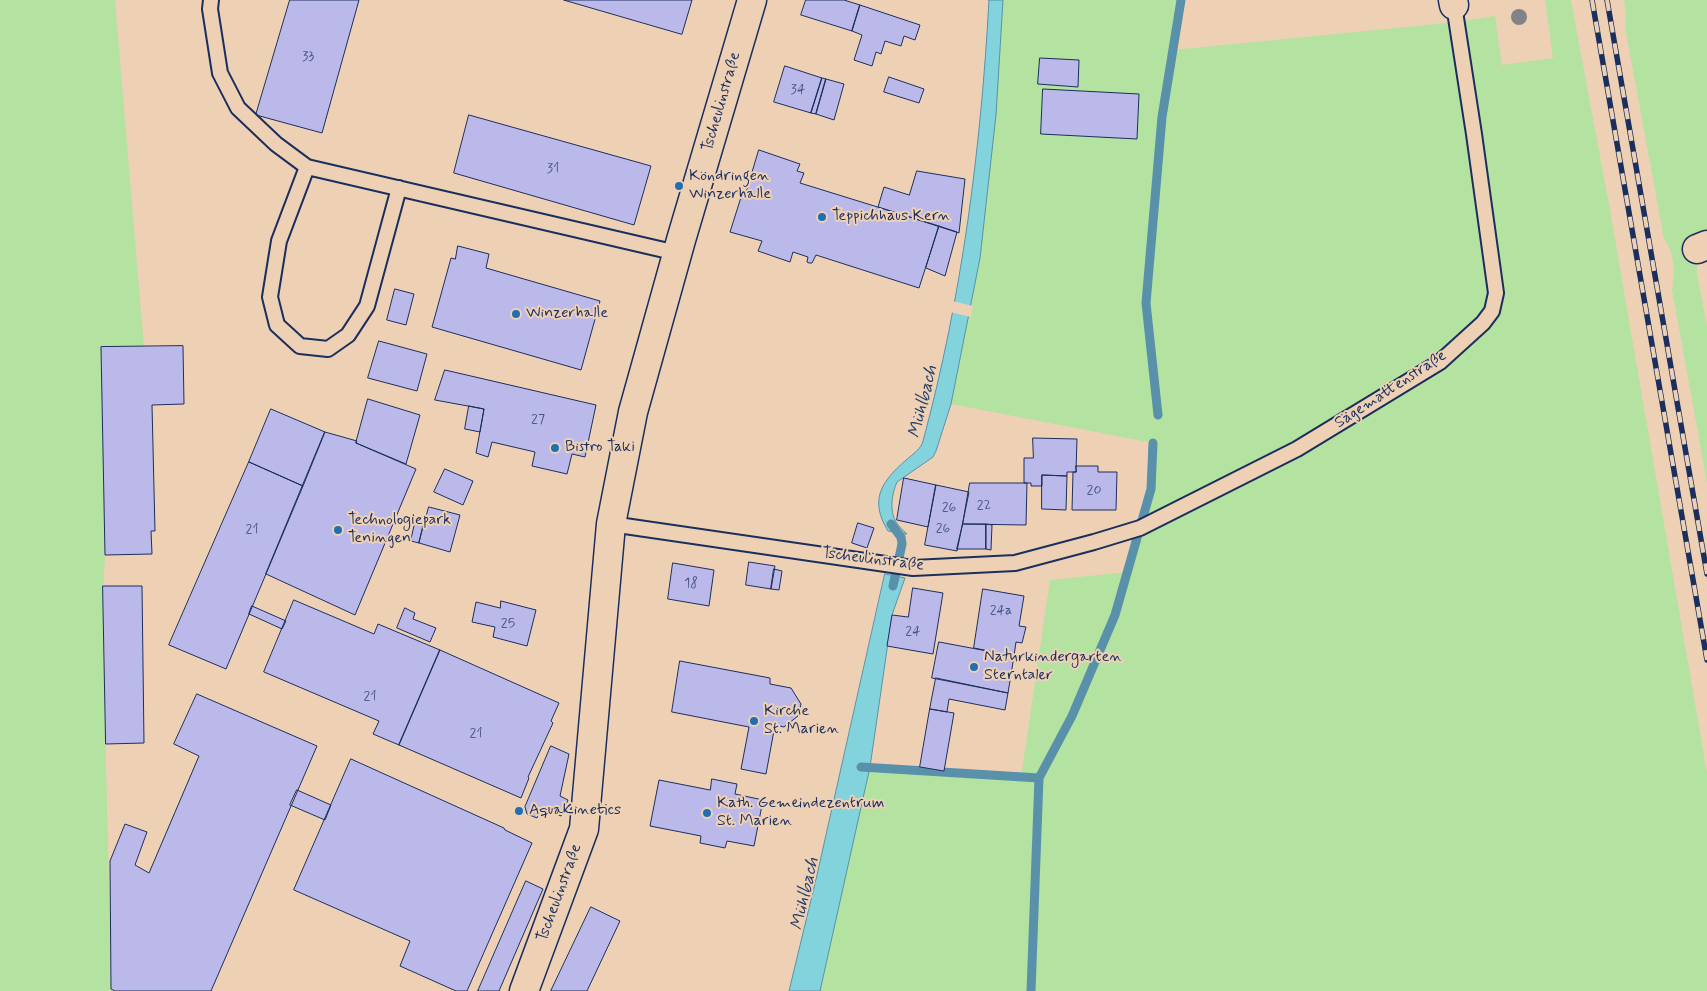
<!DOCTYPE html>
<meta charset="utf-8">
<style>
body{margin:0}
canvas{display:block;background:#eed1b5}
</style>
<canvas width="1707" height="991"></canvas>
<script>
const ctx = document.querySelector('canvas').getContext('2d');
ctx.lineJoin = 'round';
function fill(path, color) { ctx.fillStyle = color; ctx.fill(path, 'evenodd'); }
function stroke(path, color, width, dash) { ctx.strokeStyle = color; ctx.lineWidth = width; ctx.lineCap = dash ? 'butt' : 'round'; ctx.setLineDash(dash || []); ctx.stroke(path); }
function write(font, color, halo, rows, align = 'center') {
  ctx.font = font + ' Mynerve,sans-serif'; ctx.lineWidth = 4; ctx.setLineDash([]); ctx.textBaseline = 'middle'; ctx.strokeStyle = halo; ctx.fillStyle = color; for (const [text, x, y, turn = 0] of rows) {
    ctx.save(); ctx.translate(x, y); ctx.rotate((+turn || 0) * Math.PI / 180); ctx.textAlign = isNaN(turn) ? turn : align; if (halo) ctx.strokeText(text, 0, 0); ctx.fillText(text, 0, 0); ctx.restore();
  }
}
fill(new Path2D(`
 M 0,0 L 115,0 L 144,347 L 101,348 L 105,555 C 102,603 104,651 105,699 C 106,796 110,894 111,991 L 0,991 Z
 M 1003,0 L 1181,0 L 1173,50 L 1456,22 L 1495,16 L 1502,65 L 1553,58 L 1545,0 L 1571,0 L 1610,210 L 1707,773 L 1707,991 L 820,991 L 870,767 L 1021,777 L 1050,580 L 1127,572 L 1151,489 L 1153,443 L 951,404 L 955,383 L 996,115 Z
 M 1624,0 L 1707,0 L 1707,245 L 1697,249 L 1697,274 L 1707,326 L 1707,483 L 1672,290 C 1675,273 1675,253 1664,239 L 1625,27 L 1626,15 Z`), '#b4e2a0');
const water = new Path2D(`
 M 989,0 L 1003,0 L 996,115 L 980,258 L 951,404 L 936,451 L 933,457 L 897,482 C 892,493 889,511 896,522 C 899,527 903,530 907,534 L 888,531 C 869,500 881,482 906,460 C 913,454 921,449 923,441 C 962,297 981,148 989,0 Z
 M 885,574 L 905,578 L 892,615 L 870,767 L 820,991 L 789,991 L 817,875 Z`);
fill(water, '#83d3dd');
stroke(water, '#5991aa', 1);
fill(new Path2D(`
 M 952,301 L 973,306 L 971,317 L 950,312 Z`), '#eed1b5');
stroke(new Path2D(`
 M 1158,415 L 1146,303 L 1162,117 L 1181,0
 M 891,524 L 901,537 L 902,544 L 893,586
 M 861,767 L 1039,778
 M 1031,991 L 1039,778 L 1072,716 L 1115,615 L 1151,489 L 1153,443`), '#5991aa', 9);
const building = new Path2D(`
 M 290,0 L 359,0 L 322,133 L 256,115 Z
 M 564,0 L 692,0 L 682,34 Z
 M 806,0 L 844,0 L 860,5 L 852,31 L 801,15 Z
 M 860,5 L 920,25 L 915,40 L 904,36 L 901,46 L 885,41 L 881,54 L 876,52 L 872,66 L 854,60 L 862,35 L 852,31 Z
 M 1040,58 L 1079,60 L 1078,87 L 1038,84 Z
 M 785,66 L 822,78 L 811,113 L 774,102 Z
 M 889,77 L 924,89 L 919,103 L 884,92 Z
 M 822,78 L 826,79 L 816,114 L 811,113 Z
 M 826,79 L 844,84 L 834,120 L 816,114 Z
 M 1043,89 L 1139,94 L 1137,139 L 1041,134 Z
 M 469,115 L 651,166 L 634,225 L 454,173 Z
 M 759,150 L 800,164 L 797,171 L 804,173 L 800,183 L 939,226 L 919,288 L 816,255 L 812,263 L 809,263 L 807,262 L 808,257 L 793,252 L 790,262 L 758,251 L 762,241 L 730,232 L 743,191 L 746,191 Z
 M 917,171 L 965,179 L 959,233 L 878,207 L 884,187 L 909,195 Z
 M 939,226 L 957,232 L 945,276 L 926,268 Z
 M 458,246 L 489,254 L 486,268 L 600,301 L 581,370 L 432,327 L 451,258 L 455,259 Z
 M 395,289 L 414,294 L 406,325 L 387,320 Z
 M 379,341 L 427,354 L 417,391 L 368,378 Z
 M 183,346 L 184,404 L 152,405 L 155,531 L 151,531 L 152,554 L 105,555 L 101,347 Z
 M 445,370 L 596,405 L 585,457 L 572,454 L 567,474 L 532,466 L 535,452 L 492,442 L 488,457 L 476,453 L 484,409 L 435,400 Z
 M 368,399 L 420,415 L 406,464 L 356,443 Z
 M 469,406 L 484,409 L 480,432 L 465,429 Z
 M 271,409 L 325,432 L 303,486 L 249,462 Z
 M 325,432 L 357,441 L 356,443 L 416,469 L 355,615 L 266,574 Z
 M 1033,438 L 1077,439 L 1076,472 L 1067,472 L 1067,476 L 1042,475 L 1042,486 L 1031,486 L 1031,483 L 1024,483 L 1024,458 L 1033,458 Z
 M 249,462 L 303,486 L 226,669 L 169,645 Z
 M 1076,466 L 1098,466 L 1098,472 L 1117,472 L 1116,510 L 1072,510 L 1073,472 L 1076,472 Z
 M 445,469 L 473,481 L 463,505 L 434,492 Z
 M 1042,475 L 1067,476 L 1066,510 L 1042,509 Z
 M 904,478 L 936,485 L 928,527 L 897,520 Z
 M 970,483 L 1027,483 L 1026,525 L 963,524 Z
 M 936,485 L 969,492 L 957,551 L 925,545 Z
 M 429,507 L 460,515 L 450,552 L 419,543 Z
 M 415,523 L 423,525 L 419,543 L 411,541 Z
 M 858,523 L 874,528 L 867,548 L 852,543 Z
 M 963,524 L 986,524 L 986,549 L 957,549 Z
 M 986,524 L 992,525 L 991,550 L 986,549 Z
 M 749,562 L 775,566 L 771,589 L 746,585 Z
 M 673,563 L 714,570 L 709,606 L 668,599 Z
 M 774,569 L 782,571 L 779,590 L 771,589 Z
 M 103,586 L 142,586 L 144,743 L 106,744 Z
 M 913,588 L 943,593 L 933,654 L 887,646 L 892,615 L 908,617 Z
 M 983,589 L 1024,596 L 1019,626 L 1026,627 L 1022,643 L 1016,642 L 1014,656 L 974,648 Z
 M 294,600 L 374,634 L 378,624 L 440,650 L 399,745 L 373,734 L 379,721 L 264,672 Z
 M 501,601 L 536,610 L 527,646 L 493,637 L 495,627 L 472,622 L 476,602 L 500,608 Z
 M 252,606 L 286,621 L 282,629 L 249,614 Z
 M 405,608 L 415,613 L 413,619 L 436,628 L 430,642 L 397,628 Z
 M 939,642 L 1014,656 L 1008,693 L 932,678 Z
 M 440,650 L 559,703 L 551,721 L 553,723 L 528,777 L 529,778 L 521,798 L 399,745 Z
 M 680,661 L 770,678 L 770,684 L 791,688 L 801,704 L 798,716 L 784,727 L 775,725 L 766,774 L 741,769 L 749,727 L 672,712 Z
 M 936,678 L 1008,693 L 1005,710 L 949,699 L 947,712 L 930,709 Z
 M 197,694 L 317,746 L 211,991 L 115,991 L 111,989 L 110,861 L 125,824 L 147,832 L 135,865 L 149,873 L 199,756 L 174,744 Z
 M 930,709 L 954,713 L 944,771 L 920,767 Z
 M 551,746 L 569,754 L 560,796 L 568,800 L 561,816 L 546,809 L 540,810 L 537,818 L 527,814 L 525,807 Z
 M 351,759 L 504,828 L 505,830 L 532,843 L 467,991 L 456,991 L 400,966 L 410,941 L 294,890 Z
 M 712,779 L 737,784 L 735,794 L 763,800 L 754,846 L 727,841 L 725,848 L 700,843 L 701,836 L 650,826 L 659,780 L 710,790 Z
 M 297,790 L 331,805 L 325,820 L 290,805 Z
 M 526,881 L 543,889 L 499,991 L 478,991 Z
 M 591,907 L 620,921 L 587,991 L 551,991 Z`);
fill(building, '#bbb8ea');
stroke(building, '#1b2f5e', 1);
const service = new Path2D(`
 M 211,0 L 210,9 L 220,73 L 238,108 L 276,144 L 307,167 L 677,253
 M 307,167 L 279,241 L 270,297 L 277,325 L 300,346 L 328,349 L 348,335 L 367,306 L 399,188
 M 611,524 L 913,568 L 1015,563 L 1094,542 L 1140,528 L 1297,449 L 1440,362 L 1483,323 L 1492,311 L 1496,293 L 1474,134 L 1454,5`);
const minor = new Path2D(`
 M 1453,0 L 1454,5
 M 1697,249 L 1707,245`);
const tertiary = new Path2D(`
 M 524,991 L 584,829 L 611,524 L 633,412 L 681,240 L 752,0`);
stroke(service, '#1b2f5e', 18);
stroke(minor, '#1b2f5e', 31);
stroke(tertiary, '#1b2f5e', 31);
stroke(service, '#eed1b5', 14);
stroke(minor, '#eed1b5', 28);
stroke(tertiary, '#eed1b5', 28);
const rail = new Path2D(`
 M 1592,0 L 1707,660
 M 1607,0 L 1707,574`);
stroke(rail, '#1b2f5e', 5.5);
stroke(rail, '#eed1b5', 4, [11]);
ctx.fillStyle = '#828289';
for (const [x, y] of [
 [1519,17]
]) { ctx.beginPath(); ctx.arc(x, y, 8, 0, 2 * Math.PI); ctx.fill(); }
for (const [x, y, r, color] of [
 [679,186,5,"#1f6fb2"],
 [822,217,5,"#1f6fb2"],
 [516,314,5,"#1f6fb2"],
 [555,448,5,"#1f6fb2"],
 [338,530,5,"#1f6fb2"],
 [974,667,5,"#1f6fb2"],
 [754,721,5,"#1f6fb2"],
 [519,811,5,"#1f6fb2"],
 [707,813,5,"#1f6fb2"]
]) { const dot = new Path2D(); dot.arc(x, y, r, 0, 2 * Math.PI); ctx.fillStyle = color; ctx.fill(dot); stroke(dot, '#eed1b5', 2); }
write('14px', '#435181', null, [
 ["33",308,57],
 ["34",798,90],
 ["31",553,169],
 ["27",538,420],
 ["20",1094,491],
 ["22",984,506],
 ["26",949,508],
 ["26",943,529],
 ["21",252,530],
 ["18",691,584],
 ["24a",1001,611],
 ["25",508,624],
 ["24",913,632],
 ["21",370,697],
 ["21",476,734]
]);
write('16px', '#1b2f5e', '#eed1b5', [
 ["Tscheulinstraße",722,102,-74],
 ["Sägemattenstraße",1391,390,-33],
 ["Tscheulinstraße",873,560,7],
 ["Tscheulinstraße",560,893,-70]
]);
write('16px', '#1b2f5e', '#eed1b5', [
 ["Köndringen",689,177],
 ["Winzerhalle",689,195],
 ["Teppichhaus Kern",832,217],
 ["Winzerhalle",526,314],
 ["Bistro Taki",565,448],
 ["Technologiepark",348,521],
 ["Teningen",348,539],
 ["Naturkindergarten",984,658],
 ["Sterntaler",984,676],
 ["Kirche",764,712],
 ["St. Marien",764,730],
 ["Kath. Gemeindezentrum",717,804],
 ["St. Marien",717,822],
 ["AquaKinetics",529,811]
], 'left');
write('italic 18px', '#253f6b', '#eed1b5', [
 ["Mühlbach",924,402,-76],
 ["Mühlbach",806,894,-77]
]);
</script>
